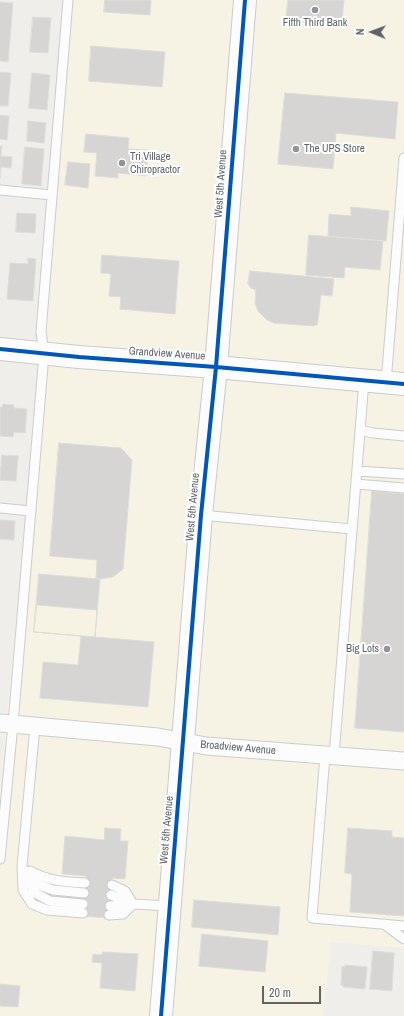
<!DOCTYPE html>
<style>
body{margin:0}
#map{position:relative;width:404px;height:1016px;overflow:hidden;background:#efeeea;font-family:"Archivo Narrow",sans-serif}
canvas{display:block}
.north{position:absolute;left:352px;top:12px;width:40px;height:40px;-webkit-text-stroke:3px #fff;paint-order:stroke;rotate:271deg;font-size:11px;font-weight:700;line-height:16px;text-align:center;color:#5f6368}
.north::after{content:'';display:block;margin:auto;width:14px;height:18px;background:#5f6368;clip-path:polygon(50% 0,100% 100%,50% 72%,0 100%)}
.scale{position:absolute;left:262px;top:986px;width:59px;height:18px;box-sizing:border-box;border:2px solid #5f6368;border-top:0;padding-left:5px;font-size:12px;line-height:14px;white-space:nowrap;color:#5f6368;-webkit-text-stroke:3px #fff;paint-order:stroke}
</style>
<div id="map">
<canvas width="404" height="1016"></canvas>
<div class="north">N</div>
<div class="scale">20 m</div>
</div>
<script>
const ctx = document.querySelector('canvas').getContext('2d');
ctx.lineJoin = 'round';
function fill(path, color) { ctx.fillStyle = color; ctx.fill(path, 'evenodd'); }
function stroke(path, color, width, dash) { ctx.strokeStyle = color; ctx.lineWidth = width; ctx.lineCap = dash ? 'butt' : 'round'; ctx.setLineDash(dash || []); ctx.stroke(path); }
function write(font, color, halo, rows, align = 'center') {
  ctx.font = font + ' "Archivo Narrow",sans-serif'; ctx.lineWidth = 4; ctx.setLineDash([]); ctx.textBaseline = 'middle'; ctx.strokeStyle = halo; ctx.fillStyle = color; for (const [text, x, y, turn = 0] of rows) {
    ctx.save(); ctx.translate(x, y); ctx.rotate((+turn || 0) * Math.PI / 180); ctx.textAlign = isNaN(turn) ? turn : align; if (halo) ctx.strokeText(text, 0, 0); ctx.fillText(text, 0, 0); ctx.restore();
  }
}
fill(new Path2D(`
 M 67,0 L 404,0 L 404,137 L 397,217 L 404,218 L 404,948 L 331,942 L 323,1016 L 0,1016 L 0,788 L 42,350 Z`), '#f7f3e4');
const building = new Path2D(`
 M 105,0 L 151,0 L 150,15 L 104,12 Z
 M 288,0 L 344,0 L 342,21 L 334,21 L 334,25 L 286,21 Z
 M 0,2 L 13,3 L 8,62 L 0,61 Z
 M 33,17 L 51,18 L 48,53 L 30,52 Z
 M 91,46 L 165,52 L 162,87 L 89,81 Z
 M 0,72 L 11,73 L 8,106 L 0,106 Z
 M 32,73 L 50,75 L 47,110 L 29,108 Z
 M 285,93 L 398,102 L 395,139 L 336,133 L 333,169 L 278,164 Z
 M 0,115 L 9,116 L 7,140 L 0,139 Z
 M 28,121 L 46,123 L 44,143 L 27,141 Z
 M 86,134 L 129,138 L 128,149 L 148,150 L 146,176 L 118,173 L 118,178 L 95,176 L 97,153 L 84,152 Z
 M 0,146 L 2,146 L 1,156 L 12,157 L 11,168 L 1,167 L 0,178 Z
 M 25,147 L 44,149 L 41,186 L 22,184 Z
 M 68,162 L 90,164 L 88,188 L 65,185 Z
 M 351,207 L 389,211 L 386,241 L 328,236 L 329,214 L 351,216 Z
 M 17,213 L 36,214 L 35,233 L 16,232 Z
 M 309,235 L 383,241 L 380,270 L 345,267 L 344,278 L 306,275 Z
 M 102,255 L 179,261 L 175,314 L 120,309 L 121,297 L 109,296 L 111,274 L 101,273 Z
 M 28,258 L 36,259 L 33,301 L 7,299 L 10,263 L 28,264 Z
 M 250,271 L 334,279 L 332,296 L 321,295 L 318,321 L 317,325 L 313,326 L 274,323 L 267,320 L 258,311 L 255,303 L 256,290 L 251,288 L 248,284 Z
 M 3,404 L 14,405 L 14,408 L 27,409 L 25,433 L 14,432 L 13,437 L 0,436 L 0,407 L 2,407 Z
 M 59,443 L 121,448 L 132,460 L 123,569 L 113,577 L 100,579 L 96,579 L 97,560 L 50,556 Z
 M 2,455 L 18,456 L 16,481 L 0,480 Z
 M 372,491 L 404,494 L 404,732 L 355,728 Z
 M 0,520 L 15,521 L 14,540 L 0,539 Z
 M 39,574 L 100,579 L 95,637 L 154,642 L 148,707 L 40,698 L 43,662 L 78,665 L 81,636 L 34,632 Z
 M 37,605 L 97,610 L 95,637 L 34,632 Z
 M 105,828 L 121,829 L 120,841 L 128,841 L 125,879 L 112,878 L 109,918 L 82,916 L 86,876 L 62,874 L 65,836 L 104,840 Z
 M 348,828 L 392,831 L 392,837 L 404,838 L 404,916 L 350,912 L 352,874 L 345,873 Z
 M 194,900 L 280,907 L 278,935 L 192,927 Z
 M 202,934 L 268,941 L 265,972 L 199,966 Z
 M 373,951 L 394,953 L 392,991 L 370,989 Z
 M 103,952 L 138,954 L 135,991 L 100,988 L 102,963 L 92,962 L 93,954 L 102,955 Z
 M 345,965 L 367,967 L 365,989 L 343,987 L 343,985 L 341,985 L 342,966 L 345,967 Z
 M 0,984 L 20,986 L 18,1007 L 0,1006 Z`);
fill(building, '#d6d5d3');
stroke(building, '#deddd9', 1);
const service = new Path2D(`
 M 0,190 L 52,195
 M 386,383 L 404,158
 M 360,430 L 373,433 L 404,436
 M 357,471 L 404,474
 M 356,484 L 404,488
 M 0,508 L 31,511
 M 201,515 L 352,529
 M 35,726 L 22,866 L 23,890 L 32,904 L 47,910 L 83,913
 M 325,755 L 312,918 L 404,926
 M 334,756 L 364,381
 M 0,859 L 13,724 L 44,354 L 41,332 L 68,0
 M 24,870 L 35,893 L 50,901 L 83,904
 M 30,871 C 48,881 65,882 85,883
 M 29,873 L 39,885 L 53,890 L 84,893
 M 112,885 L 125,891 L 133,904
 M 111,895 L 130,902
 M 110,906 L 133,904 L 170,906
 M 109,915 L 123,914 L 133,904
 M 384,924 L 404,939`);
const minor = new Path2D(`
 M 0,723 L 158,737 L 206,746 L 404,761`);
const tertiary = new Path2D(`
 M 0,349 L 79,357 L 216,367`);
const secondary = new Path2D(`
 M 216,367 L 404,384
 M 161,1016 L 201,515 L 216,367 L 245,0`);
stroke(service, '#cbcccc', 11);
stroke(minor, '#cbcccc', 19);
stroke(tertiary, '#cbcccc', 24);
stroke(secondary, '#cacacb', 24);
stroke(service, '#fdfcfc', 9);
stroke(minor, '#fdfcfc', 17);
stroke(tertiary, '#fdfcfc', 22);
stroke(secondary, '#fdfcfc', 22);
stroke(new Path2D(`
 M 0,349 L 79,357 L 216,367 L 404,384
 M 161,1016 L 201,515 L 216,367 L 245,0`), '#0057b8', 4);
for (const [x, y, r, color] of [
 [315,10,4,"#919496"],
 [296,149,4,"#919496"],
 [122,163,4,"#919496"],
 [387,649,4,"#919496"]
]) { const dot = new Path2D(); dot.arc(x, y, r, 0, 2 * Math.PI); ctx.fillStyle = color; ctx.fill(dot); stroke(dot, '#fff', 1.5); }
write('11px', '#5f6368', '#fff', [
 ["Fifth Third Bank",315,23,"center"],
 ["The UPS Store",304,149],
 ["Tri Village",130,157],
 ["Chiropractor",130,170],
 ["Big Lots",379,649,"right"]
], 'left');
write('11px', '#5f6368', '#fff', [
 ["West 5th Avenue",221,184,-86],
 ["Grandview Avenue",167,354,4],
 ["West 5th Avenue",193,507,-85],
 ["Broadview Avenue",238,748,5],
 ["West 5th Avenue",167,830,-85]
]);
</script>
